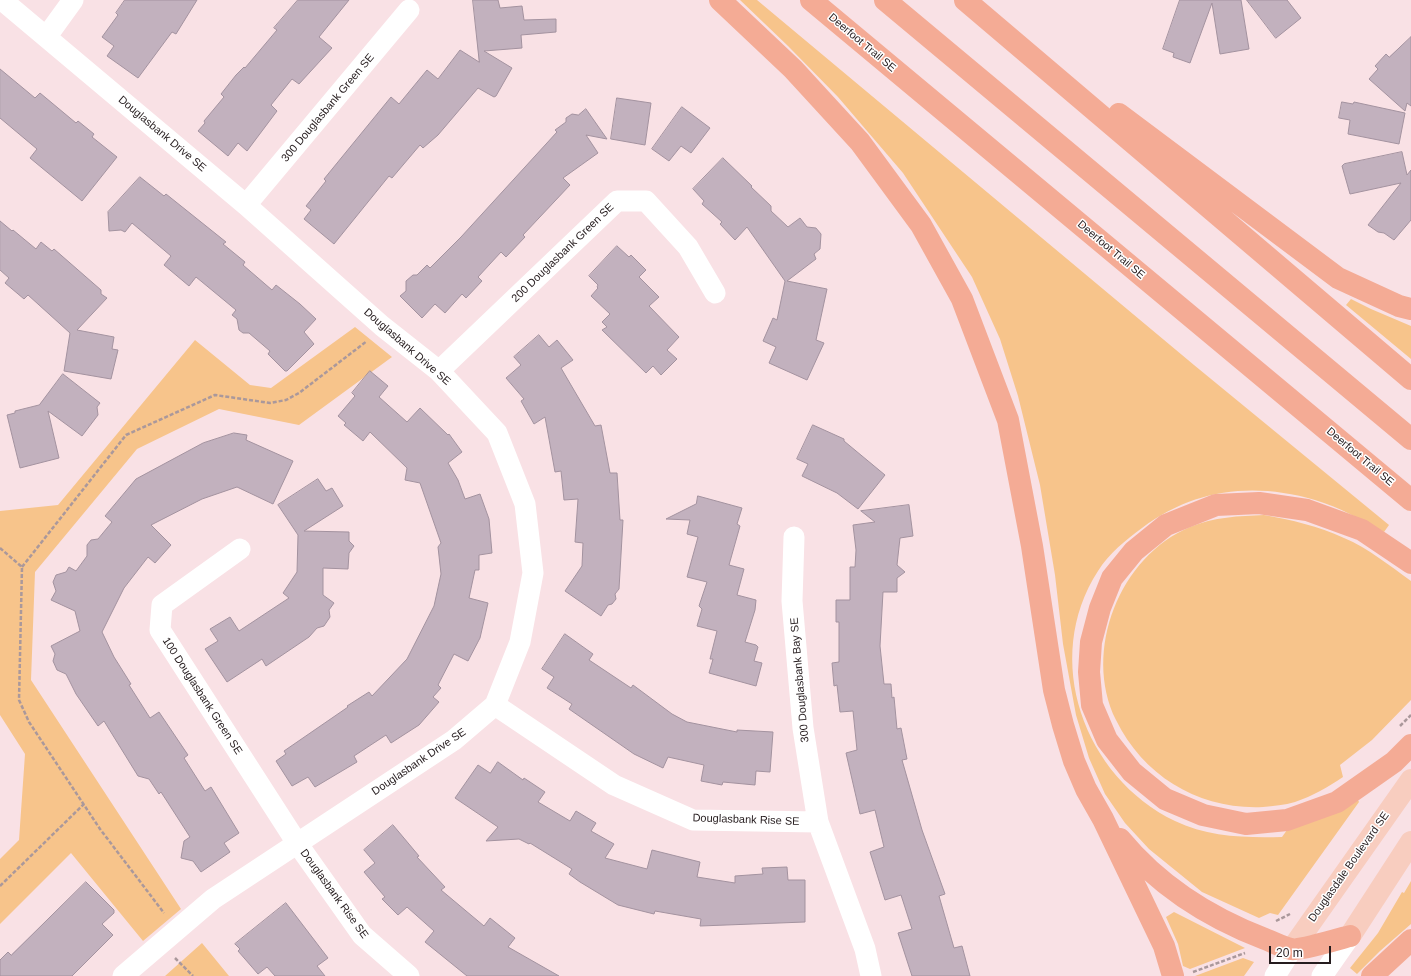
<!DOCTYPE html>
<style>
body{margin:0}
#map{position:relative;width:1411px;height:976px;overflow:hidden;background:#f9e1e5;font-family:Arial,sans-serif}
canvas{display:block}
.scale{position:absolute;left:1269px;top:946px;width:62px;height:18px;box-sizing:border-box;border:2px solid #251c1e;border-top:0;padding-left:5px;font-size:12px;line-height:14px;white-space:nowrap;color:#251c1e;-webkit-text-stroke:3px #fff;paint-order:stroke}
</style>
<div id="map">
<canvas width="1411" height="976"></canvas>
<div class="scale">20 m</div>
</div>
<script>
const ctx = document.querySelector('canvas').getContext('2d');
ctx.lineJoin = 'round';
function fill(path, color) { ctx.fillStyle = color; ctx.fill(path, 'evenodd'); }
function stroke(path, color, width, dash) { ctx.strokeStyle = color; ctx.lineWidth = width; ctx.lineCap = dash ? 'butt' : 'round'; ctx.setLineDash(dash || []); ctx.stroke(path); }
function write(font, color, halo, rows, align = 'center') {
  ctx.font = font + ' Arial,sans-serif'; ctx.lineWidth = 3; ctx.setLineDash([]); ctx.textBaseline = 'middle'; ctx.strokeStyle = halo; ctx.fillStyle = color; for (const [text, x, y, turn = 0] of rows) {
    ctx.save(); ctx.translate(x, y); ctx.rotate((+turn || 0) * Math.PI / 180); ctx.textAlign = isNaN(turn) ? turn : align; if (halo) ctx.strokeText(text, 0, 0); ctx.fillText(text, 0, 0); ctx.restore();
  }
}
fill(new Path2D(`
 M 740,0 L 757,0 L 1194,365 L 1389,525 L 1384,532 C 1362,520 1339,507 1315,500 C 1253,482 1194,489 1142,528 C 1126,540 1109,553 1098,571 C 1041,659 1084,777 1175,821 C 1208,837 1246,838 1282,837 L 1287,830 L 1357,798 L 1359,802 L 1278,915 L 1270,913 L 1259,918 L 1202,892 L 1149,849 L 1125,823 L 1105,794 L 1089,758 L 1076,715 L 1063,644 L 1055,575 L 1040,485 L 1018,396 L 1000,339 L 972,277 L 903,173 L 838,97 L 788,46 Z
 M 1351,299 L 1371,309 L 1411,326 L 1411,359 L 1346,305 Z
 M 355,327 L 392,357 L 299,425 L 219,409 L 137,449 L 35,572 L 31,680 L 181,909 L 143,941 L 71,853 L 0,924 L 0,859 L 19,840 L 25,754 L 0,715 L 0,511 L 58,505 L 195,340 L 250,385 L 271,388 Z
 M 1264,515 C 1292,520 1318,526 1344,538 C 1368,548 1390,566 1411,581 L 1411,700 L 1372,740 L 1340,765 L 1343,777 C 1328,787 1313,796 1295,802 C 1285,805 1273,806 1263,807 C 1200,810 1144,777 1116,720 C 1082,651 1120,556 1190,527 C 1214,517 1239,516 1264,515 Z
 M 1411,881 L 1411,924 L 1380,951 L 1357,974 L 1350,968 L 1378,933 L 1402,892 L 1404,893 Z
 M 1174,912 L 1245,948 L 1190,969 L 1183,966 L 1178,944 L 1166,917 Z
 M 202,943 L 229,976 L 165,976 Z
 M 1243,958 L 1254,962 L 1244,976 L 1195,976 Z`), '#f7c48b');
const building = new Path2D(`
 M 125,0 L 197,0 L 176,34 L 172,32 L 138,78 L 107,56 L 114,46 L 102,37 L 118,15 L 116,13 Z
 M 298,0 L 349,0 L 319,37 L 332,48 L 299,84 L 292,79 L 271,105 L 277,111 L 247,151 L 238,143 L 228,156 L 198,131 L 205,123 L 204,121 L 224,97 L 221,94 L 236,75 L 244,67 L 245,68 L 277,30 L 274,28 Z
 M 473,0 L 498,0 L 500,8 L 522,6 L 524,20 L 556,19 L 556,32 L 521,35 L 522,48 L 484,51 L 512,68 L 496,96 L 494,97 L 478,88 L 438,135 L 423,148 L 420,145 L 392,178 L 389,176 L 334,244 L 304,219 L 311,210 L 306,206 L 326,181 L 324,179 L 391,97 L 399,104 L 427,70 L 438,79 L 460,50 L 479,62 Z
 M 1180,0 L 1241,0 L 1249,49 L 1220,54 L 1212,3 L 1190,63 L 1173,57 L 1174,53 L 1163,49 Z
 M 1247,0 L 1287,0 L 1301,18 L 1276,38 Z
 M 1411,37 L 1411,106 L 1407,103 L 1405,111 L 1369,79 L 1378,69 L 1375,66 L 1386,54 L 1389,57 Z
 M 0,69 L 35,98 L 40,93 L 76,123 L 78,121 L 94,134 L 92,137 L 117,157 L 82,201 L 30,158 L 37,149 L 0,118 Z
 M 617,98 L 651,103 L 645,145 L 611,139 Z
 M 1342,102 L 1353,104 L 1354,102 L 1405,113 L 1399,144 L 1348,134 L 1350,120 L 1339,118 Z
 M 682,107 L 710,128 L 691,153 L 681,146 L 669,161 L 652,149 Z
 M 586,109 L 607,139 L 586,135 L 598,153 L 563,178 L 570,185 L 523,235 L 525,237 L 506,257 L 501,252 L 478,277 L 482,281 L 466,298 L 462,294 L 445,313 L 435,304 L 422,318 L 400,296 L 406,291 L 406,281 L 413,275 L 417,275 L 427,265 L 430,268 L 461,237 L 557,132 L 555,130 L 566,122 L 566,118 L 572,114 L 578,115 Z
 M 1402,152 L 1407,175 L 1411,170 L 1411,220 L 1394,240 L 1384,233 L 1378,232 L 1368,225 L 1401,183 L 1350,194 L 1342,166 L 1344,164 Z
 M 723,158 L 752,186 L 751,187 L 771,206 L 771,211 L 788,227 L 800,218 L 807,227 L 816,228 L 821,234 L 820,249 L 814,254 L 816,259 L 787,281 L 827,289 L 816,340 L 824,343 L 807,380 L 769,363 L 776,347 L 763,341 L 773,318 L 777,320 L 785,281 L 747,227 L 735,240 L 720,224 L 722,222 L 702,204 L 704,201 L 693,189 Z
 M 140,177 L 164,196 L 166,194 L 226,242 L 223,244 L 245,262 L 243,265 L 272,290 L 276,285 L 300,304 L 316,319 L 304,332 L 314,344 L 287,371 L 285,371 L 268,354 L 270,351 L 249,333 L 243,333 L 239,330 L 237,319 L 232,315 L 236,310 L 196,277 L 189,286 L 164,265 L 171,256 L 132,223 L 125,232 L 121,230 L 109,231 L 108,212 Z
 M 0,221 L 12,231 L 13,230 L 36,249 L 41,242 L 52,251 L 54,249 L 101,290 L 101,294 L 107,298 L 77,330 L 114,337 L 112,349 L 118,350 L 111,379 L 64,371 L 70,333 L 28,295 L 24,299 L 5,283 L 9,278 L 0,270 Z
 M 617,246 L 629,257 L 631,255 L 646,270 L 639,277 L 659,297 L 649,306 L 679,337 L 667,350 L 677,359 L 661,375 L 653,366 L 646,373 L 602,330 L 607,327 L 602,322 L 610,314 L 591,296 L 598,288 L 597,287 L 598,285 L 589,276 Z
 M 539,335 L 549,347 L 557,340 L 573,360 L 561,368 L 595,426 L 601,425 L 610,473 L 617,473 L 620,520 L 623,520 L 619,589 L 615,594 L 616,599 L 612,604 L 608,605 L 601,616 L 565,591 L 582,566 L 583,543 L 575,542 L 578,499 L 564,500 L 561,471 L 555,472 L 545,417 L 534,424 L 521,401 L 524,399 L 506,378 L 521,365 L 514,357 Z
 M 370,371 L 388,386 L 379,397 L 407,422 L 420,408 L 448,435 L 449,434 L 462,452 L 448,463 L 458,480 L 465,499 L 480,494 L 489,519 L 492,553 L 479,555 L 479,570 L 475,570 L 469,598 L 488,603 L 480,638 L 468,661 L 454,654 L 438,685 L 441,688 L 433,697 L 439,702 L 419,725 L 391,743 L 386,735 L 354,756 L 357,762 L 315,787 L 308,777 L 292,786 L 276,761 L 286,754 L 284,751 L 348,707 L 347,706 L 369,692 L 372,696 L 407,659 L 434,606 L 441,574 L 438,547 L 441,543 L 420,483 L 405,480 L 407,468 L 370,432 L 363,441 L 344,425 L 346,423 L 338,416 L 355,396 L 352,393 Z
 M 63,374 L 100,403 L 97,407 L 98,415 L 82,436 L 48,411 L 59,458 L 20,468 L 7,415 L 15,413 L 15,411 L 39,405 Z
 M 813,425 L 844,439 L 844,441 L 885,475 L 858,509 L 837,493 L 802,476 L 808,464 L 797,459 Z
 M 234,433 L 247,435 L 246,440 L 293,461 L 273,504 L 237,487 L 202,499 L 151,525 L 171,545 L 155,563 L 148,557 L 124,588 L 102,632 L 114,657 L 131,684 L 129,685 L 150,718 L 159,712 L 188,755 L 184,758 L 205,791 L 211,787 L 239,833 L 224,843 L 230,852 L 201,872 L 193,861 L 181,858 L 184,841 L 190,837 L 161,792 L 159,794 L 149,779 L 138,776 L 104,721 L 98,726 L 76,694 L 66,674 L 57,670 L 53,661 L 55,654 L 51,646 L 80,631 L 75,611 L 51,600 L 56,591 L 53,582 L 56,575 L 66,572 L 69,567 L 76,571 L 87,556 L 87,545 L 91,540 L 98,539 L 112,522 L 105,516 L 136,479 L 203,443 Z
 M 318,479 L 326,491 L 332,488 L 343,506 L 304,531 L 349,532 L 349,541 L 354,546 L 349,553 L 348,569 L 323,568 L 323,595 L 334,603 L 329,610 L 330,617 L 324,626 L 317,628 L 309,637 L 266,666 L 262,659 L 227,682 L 205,649 L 218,641 L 210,629 L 230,617 L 239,631 L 289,598 L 283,593 L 297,572 L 298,535 L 278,505 Z
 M 698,496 L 742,508 L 737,524 L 740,526 L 729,565 L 744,569 L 737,595 L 756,600 L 755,610 L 745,642 L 756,645 L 758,647 L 754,661 L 762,663 L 756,686 L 709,673 L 713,659 L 710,659 L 717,631 L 697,626 L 702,609 L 699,606 L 707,582 L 687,577 L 698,537 L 687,534 L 690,520 L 666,519 L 696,504 Z
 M 909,505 L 913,536 L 900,538 L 897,565 L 905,572 L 897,578 L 897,592 L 883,592 L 880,646 L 884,684 L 891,684 L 892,698 L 894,697 L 897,729 L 901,728 L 907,759 L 902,760 L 922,830 L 945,894 L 939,896 L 954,948 L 962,946 L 970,976 L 912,976 L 898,933 L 912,929 L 901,895 L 885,900 L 870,852 L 884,847 L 875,810 L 860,814 L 846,753 L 857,750 L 853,711 L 840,712 L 837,685 L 834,686 L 832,663 L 839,662 L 839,622 L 836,622 L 836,600 L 850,600 L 850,567 L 855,567 L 856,550 L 853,525 L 875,522 L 861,511 Z
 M 565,634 L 593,654 L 589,660 L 631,688 L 633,685 L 672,714 L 687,722 L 737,732 L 737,730 L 773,732 L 770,772 L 756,771 L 755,785 L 723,782 L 722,785 L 701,781 L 704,765 L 668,757 L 663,768 L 634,754 L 569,709 L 572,704 L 547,688 L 554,677 L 542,669 Z
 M 498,762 L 523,780 L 524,778 L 545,792 L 538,802 L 570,821 L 576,811 L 596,823 L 591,831 L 614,844 L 605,858 L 647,869 L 652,850 L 700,862 L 697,877 L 735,883 L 735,876 L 763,874 L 762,868 L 787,867 L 788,880 L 805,880 L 805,922 L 700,926 L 701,919 L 655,911 L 654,914 L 618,905 L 580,882 L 569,874 L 572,869 L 530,843 L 529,844 L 519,839 L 486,841 L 498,827 L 455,798 L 478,765 L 490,773 Z
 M 393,825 L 419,856 L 417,857 L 445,887 L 441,890 L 484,926 L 490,918 L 515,938 L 508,947 L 559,976 L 467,976 L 425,942 L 434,931 L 407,907 L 398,915 L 382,899 L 385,897 L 364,872 L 375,863 L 364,850 Z
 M 86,882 L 114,910 L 114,913 L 102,924 L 113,935 L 72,976 L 0,976 L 0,960 L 8,952 L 11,955 Z
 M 286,903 L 328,958 L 317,966 L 325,976 L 275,976 L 267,967 L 258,974 L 238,951 L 240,949 L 235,944 Z`);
fill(building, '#c2b1be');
stroke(building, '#a3929f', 1);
stroke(new Path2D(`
 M 0,548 L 22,567 L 19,700 L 29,722 L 100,829 L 164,913
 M 22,567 L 126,435 L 215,395 L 270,403 L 286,400 L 299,393 L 367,341
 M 1400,726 L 1411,715
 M 0,886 L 84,804
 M 1276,921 L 1290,914
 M 175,958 L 193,976
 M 1193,972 L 1245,953`), '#aa989b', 2.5, [4, 2]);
stroke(new Path2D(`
 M 2,0 L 246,205 L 382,326 L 439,371 L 497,433 L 525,504 L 533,573 L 520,642 L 495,705 L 454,740 L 213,899 L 123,976
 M 47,36 L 73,0
 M 246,205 L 409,10
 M 439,371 L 617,201 L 646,201 L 688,247 L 715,293
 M 794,537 L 792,601 L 803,728 L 818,822 L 865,949 L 871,976
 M 240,549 L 162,605 L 160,630 L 297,843 L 362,935 L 409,976
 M 495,705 L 614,785 L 693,820 L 818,822
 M 1275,976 L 1292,949
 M 1322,976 L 1350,936`), '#fff', 21);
stroke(new Path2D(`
 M 1350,936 L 1411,842
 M 1292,949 L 1411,780`), '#f8cdbf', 22);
stroke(new Path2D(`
 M 720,0 L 793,69 L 860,142 L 921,225 L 962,299 L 1008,420 L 1032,546 L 1054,690 L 1063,725 L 1074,761 L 1086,789 L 1103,819 L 1164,946 L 1173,976
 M 811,0 L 1411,500
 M 885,0 L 1411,439
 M 965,0 L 1411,379
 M 1119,114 L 1338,278 L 1399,306 L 1411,309
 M 1411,563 L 1362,530 L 1307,510 L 1259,503 L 1216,505 L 1166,525 L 1134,551 L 1112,578 L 1100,608 L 1091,642 L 1089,672 L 1092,705 L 1107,740 L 1132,772 L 1165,799 L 1203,815 L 1246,824 L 1287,820 L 1337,802 L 1394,762 L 1411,745
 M 1120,839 C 1158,885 1210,918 1265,939 C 1273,942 1282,947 1291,949 C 1299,951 1339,939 1350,936
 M 1372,976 L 1411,940`), '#f4ab95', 22);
write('11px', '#251c1e', '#fff', [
 ["Deerfoot Trail SE",862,43,40],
 ["300 Douglasbank Green SE",328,108,-50],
 ["Douglasbank Drive SE",162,134,40],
 ["Deerfoot Trail SE",1111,250,40],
 ["200 Douglasbank Green SE",563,253,-44],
 ["Douglasbank Drive SE",407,347,41],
 ["Deerfoot Trail SE",1360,457,40],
 ["300 Douglasbank Bay SE",800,680,-95],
 ["100 Douglasbank Green SE",202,696,57],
 ["Douglasbank Drive SE",419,762,-34],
 ["Douglasbank Rise SE",746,820,2],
 ["Douglasdale Boulevard SE",1349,867,-55],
 ["Douglasbank Rise SE",334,894,54]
]);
</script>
